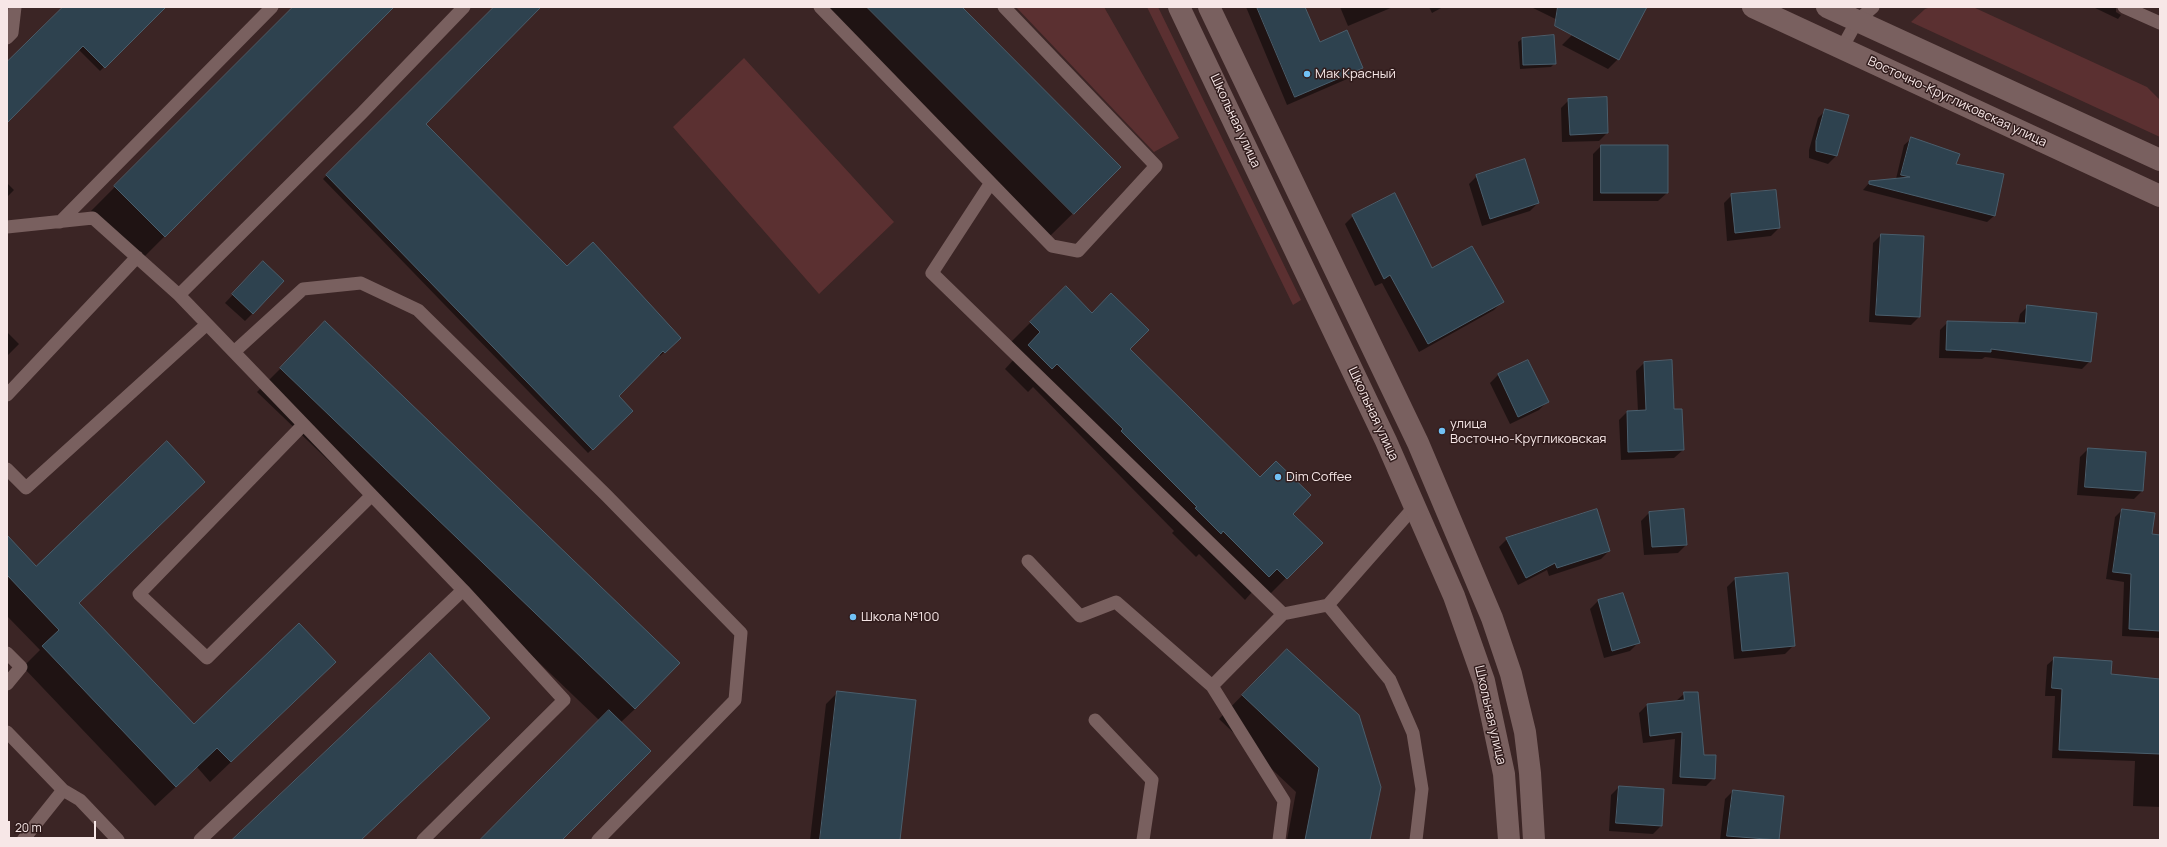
<!DOCTYPE html>
<meta charset="utf-8">
<style>
body{margin:0}
#map{position:relative;width:2167px;height:847px;overflow:hidden;background:#3b2525;font-family:Manrope,sans-serif}
canvas{display:block}
.frame{position:absolute;inset:0;border:8px solid #f7e7e7;pointer-events:none}
.scale{position:absolute;left:8px;top:821px;width:88px;height:18px;box-sizing:border-box;border:2px solid #f7e7e7;border-top:0;padding-left:5px;font-size:12px;line-height:14px;white-space:nowrap;color:#f7e7e7;-webkit-text-stroke:3px #311c1c;paint-order:stroke}
</style>
<div id="map">
<canvas width="2167" height="847"></canvas>
<div class="frame"></div>
<div class="scale">20 m</div>
</div>
<script>
const ctx = document.querySelector('canvas').getContext('2d');
ctx.lineJoin = 'round';
function fill(path, color) { ctx.fillStyle = color; ctx.fill(path, 'evenodd'); }
function stroke(path, color, width, dash) { ctx.strokeStyle = color; ctx.lineWidth = width; ctx.lineCap = dash ? 'butt' : 'round'; ctx.setLineDash(dash || []); ctx.stroke(path); }
function write(font, color, halo, rows, align = 'center') {
  ctx.font = font + ' Manrope,sans-serif'; ctx.lineWidth = 3; ctx.setLineDash([]); ctx.textBaseline = 'middle'; ctx.strokeStyle = halo; ctx.fillStyle = color; for (const [text, x, y, turn = 0] of rows) {
    ctx.save(); ctx.translate(x, y); ctx.rotate((+turn || 0) * Math.PI / 180); ctx.textAlign = isNaN(turn) ? turn : align; if (halo) ctx.strokeText(text, 0, 0); ctx.fillText(text, 0, 0); ctx.restore();
  }
}
fill(new Path2D(`
 M 1016,7 L 1104,7 L 1179,138 L 1154,152 Z
 M 1147,7 L 1158,7 L 1301,300 L 1293,305 Z
 M 1931,7 L 1973,7 L 2147,87 L 2160,100 L 2160,137 L 1911,22 L 1925,9 Z
 M 744,58 L 894,222 L 819,294 L 673,127 Z`), '#5b3031');
fill(new Path2D(`
 M 65,7 L 165,7 L 100,71 L 78,49 L 7,122 L 7,65 Z
 M 294,7 L 393,7 L 141,260 L 91,211 Z
 M 495,7 L 540,7 L 424,124 L 567,267 L 680,338 L 660,356 L 659,354 L 617,396 L 632,411 L 588,453 L 323,179 Z
 M 820,7 L 961,7 L 1120,167 L 1049,237 Z
 M 1246,7 L 1304,7 L 1319,43 L 1362,68 L 1354,76 L 1287,105 Z
 M 1340,7 L 1393,7 L 1348,26 Z
 M 1429,7 L 1443,7 L 1432,13 Z
 M 1531,7 L 1642,7 L 1618,59 L 1608,69 L 1562,45 L 1572,35 L 1586,34 Z
 M 2093,7 L 2116,7 L 2116,12 L 2121,15 L 2118,19 Z
 M 1522,39 L 1555,63 L 1551,67 L 1520,69 L 1518,42 Z
 M 1569,100 L 1607,133 L 1599,141 L 1562,142 L 1561,108 Z
 M 1826,110 L 1848,116 L 1836,156 L 1828,164 L 1809,158 L 1809,150 L 1818,118 Z
 M 1911,139 L 1955,165 L 1994,216 L 1987,222 L 1863,190 L 1870,182 L 1896,179 L 1904,145 Z
 M 1601,146 L 1667,146 L 1667,193 L 1658,201 L 1593,201 L 1593,154 Z
 M 1477,176 L 1538,203 L 1530,211 L 1482,226 L 1469,184 Z
 M 7,183 L 14,190 L 7,197 Z
 M 1732,195 L 1779,228 L 1771,236 L 1727,241 L 1724,203 Z
 M 1353,216 L 1432,269 L 1502,302 L 1494,310 L 1419,352 L 1382,283 L 1375,286 L 1345,224 Z
 M 1881,235 L 1919,317 L 1911,325 L 1869,322 L 1873,243 Z
 M 255,271 L 253,313 L 245,321 L 225,303 Z
 M 1066,287 L 1260,478 L 1321,543 L 1262,602 L 1252,592 L 1245,600 L 1199,554 L 1196,557 L 1172,533 L 1174,531 L 1033,387 L 1028,392 L 1005,369 L 1017,356 L 1007,346 Z
 M 2028,306 L 2090,361 L 2082,369 L 1985,357 L 1982,359 L 1939,358 L 1940,330 L 1948,322 L 2018,324 L 2020,314 Z
 M 7,332 L 19,344 L 7,356 Z
 M 302,347 L 635,709 L 620,723 L 561,840 L 481,840 L 600,721 L 257,392 Z
 M 1528,361 L 1547,402 L 1539,410 L 1510,424 L 1490,383 L 1498,375 Z
 M 1644,363 L 1674,411 L 1683,450 L 1674,458 L 1621,460 L 1619,420 L 1627,412 L 1638,412 L 1636,371 Z
 M 2088,449 L 2145,453 L 2142,491 L 2134,499 L 2077,495 L 2080,457 Z
 M 2122,510 L 2151,535 L 2160,536 L 2159,638 L 2122,636 L 2124,582 L 2106,579 L 2115,517 Z
 M 1649,513 L 1686,545 L 1678,553 L 1644,555 L 1641,521 Z
 M 7,537 L 194,725 L 315,682 L 210,782 L 197,767 L 155,806 L 23,667 L 40,650 L 7,616 Z
 M 1507,539 L 1609,551 L 1601,559 L 1549,576 L 1547,570 L 1518,585 L 1499,547 Z
 M 1735,579 L 1793,646 L 1785,654 L 1734,659 L 1727,587 Z
 M 1623,594 L 1638,643 L 1630,651 L 1604,658 L 1590,609 L 1598,601 Z
 M 2055,658 L 2110,675 L 2160,680 L 2160,807 L 2133,806 L 2135,761 L 2052,758 L 2055,696 L 2045,696 L 2047,665 Z
 M 1263,674 L 1369,840 L 1287,840 L 1296,792 L 1219,719 Z
 M 838,692 L 899,839 L 908,840 L 810,840 L 826,704 Z
 M 1685,693 L 1704,756 L 1714,778 L 1706,786 L 1672,784 L 1675,739 L 1643,743 L 1639,713 L 1647,705 L 1676,701 Z
 M 1619,787 L 1663,790 L 1661,826 L 1653,834 L 1609,831 L 1611,795 Z
 M 1733,791 L 1783,797 L 1778,840 L 1720,840 L 1725,799 Z`), '#0007');
const building = new Path2D(`
 M 63,7 L 166,7 L 105,68 L 83,46 L 7,123 L 7,62 Z
 M 293,7 L 394,7 L 165,237 L 114,186 Z
 M 494,7 L 541,7 L 426,124 L 567,266 L 593,242 L 681,338 L 665,353 L 663,351 L 619,396 L 633,411 L 593,450 L 326,175 Z
 M 867,7 L 962,7 L 1121,167 L 1074,214 Z
 M 1257,7 L 1305,7 L 1320,42 L 1347,30 L 1363,68 L 1295,97 Z
 M 1558,7 L 1647,7 L 1619,60 L 1555,26 Z
 M 1554,35 L 1556,64 L 1523,65 L 1522,38 Z
 M 1607,97 L 1608,133 L 1570,135 L 1568,99 Z
 M 1825,109 L 1849,115 L 1837,156 L 1816,151 L 1816,141 Z
 M 1911,137 L 1960,154 L 1956,164 L 2004,174 L 1995,216 L 1869,184 L 1869,181 L 1910,177 L 1901,175 Z
 M 1601,145 L 1668,145 L 1668,193 L 1601,193 Z
 M 1525,159 L 1539,203 L 1490,219 L 1476,175 Z
 M 1776,190 L 1780,228 L 1735,233 L 1731,194 Z
 M 1395,193 L 1432,268 L 1472,246 L 1504,302 L 1428,344 L 1390,275 L 1384,279 L 1352,215 Z
 M 1881,234 L 1924,236 L 1920,317 L 1876,315 Z
 M 263,261 L 284,281 L 253,314 L 232,294 Z
 M 1066,286 L 1092,313 L 1111,293 L 1149,330 L 1130,349 L 1260,477 L 1276,461 L 1311,495 L 1293,514 L 1323,543 L 1287,579 L 1277,569 L 1269,577 L 1223,531 L 1221,534 L 1195,508 L 1197,507 L 1121,431 L 1123,429 L 1057,364 L 1052,369 L 1028,345 L 1040,332 L 1030,322 Z
 M 2027,305 L 2097,313 L 2091,362 L 1991,349 L 1991,352 L 1946,350 L 1947,321 L 2025,323 Z
 M 325,321 L 680,663 L 635,709 L 280,368 Z
 M 1528,360 L 1549,402 L 1518,417 L 1498,374 Z
 M 1672,360 L 1674,409 L 1682,409 L 1684,450 L 1628,452 L 1627,411 L 1646,410 L 1644,362 Z
 M 167,441 L 205,482 L 79,603 L 194,724 L 299,623 L 336,662 L 231,762 L 217,748 L 176,787 L 42,646 L 59,630 L 7,575 L 7,535 L 36,566 Z
 M 2088,448 L 2146,452 L 2143,491 L 2085,487 Z
 M 1597,509 L 1610,551 L 1557,568 L 1555,563 L 1526,578 L 1506,538 Z
 M 1684,509 L 1687,545 L 1652,547 L 1649,512 Z
 M 2122,509 L 2155,513 L 2152,534 L 2160,535 L 2160,631 L 2129,629 L 2131,574 L 2113,572 Z
 M 1788,573 L 1795,646 L 1742,651 L 1735,578 Z
 M 1623,593 L 1640,643 L 1612,651 L 1598,600 Z
 M 1287,649 L 1359,715 L 1381,787 L 1370,840 L 1305,840 L 1319,768 L 1242,695 Z
 M 430,653 L 490,718 L 361,840 L 232,840 Z
 M 2054,657 L 2112,661 L 2111,674 L 2160,679 L 2160,754 L 2059,750 L 2062,689 L 2052,688 Z
 M 837,691 L 916,700 L 900,840 L 820,840 Z
 M 1684,692 L 1698,692 L 1704,755 L 1716,755 L 1715,779 L 1680,777 L 1682,732 L 1650,736 L 1647,704 L 1684,700 Z
 M 609,710 L 651,751 L 562,840 L 480,840 Z
 M 1619,786 L 1664,789 L 1662,826 L 1616,823 Z
 M 1733,790 L 1784,796 L 1779,840 L 1727,836 Z`);
fill(building, '#2e424f');
stroke(building, '#4a5e6c', 1);
stroke(new Path2D(`
 M 820,7 L 1052,246 L 1078,251 L 1156,166 L 1004,7
 M 2124,7 L 2160,23
 M 7,38 L 12,33 L 15,7
 M 1842,48 L 1857,21 L 1873,7
 M 990,184 L 932,273 L 1283,614 L 1212,686
 M 60,222 L 272,7
 M 7,227 L 93,218 L 179,295 L 463,590 L 564,700 L 423,840
 M 179,295 L 362,113 L 464,7
 M 234,352 L 303,289 L 361,283 L 418,310 L 607,496 L 741,633 L 735,700 L 598,840
 M 7,395 L 137,257
 M 303,425 L 139,594 L 207,658 L 371,496
 M 7,469 L 26,488 L 207,324
 M 1028,561 L 1080,616 L 1116,602 L 1212,686 L 1284,801 L 1279,840
 M 1328,605 L 1390,680 L 1413,733 L 1422,789 L 1416,840
 M 1283,614 L 1328,605 L 1415,506
 M 7,653 L 21,667 L 7,684
 M 1095,720 L 1152,780 L 1143,840
 M 7,732 L 63,790 L 80,800 L 118,840
 M 23,840 L 63,790
 M 200,840 L 463,590`), '#79605f', 13);
stroke(new Path2D(`
 M 1179,7 L 1386,441 L 1454,596 L 1484,681 L 1504,774 L 1509,840
 M 1209,7 L 1418,443 L 1492,618 L 1511,674 L 1525,732 L 1530,773 L 1534,840
 M 1753,7 L 2160,196
 M 1827,7 L 2160,160`), '#79605f', 22);
for (const [x, y, r, color] of [
 [1307,74,4,"#71c1f5"],
 [1442,431,4,"#71c1f5"],
 [1278,477,4,"#71c1f5"],
 [853,617,4,"#71c1f5"]
]) { const dot = new Path2D(); dot.arc(x, y, r, 0, 2 * Math.PI); ctx.fillStyle = color; ctx.fill(dot); stroke(dot, '#311c1c', 1.5); }
write('13px', '#f7e7e7', '#311c1c', [
 ["Мак Красный",1315,74],
 ["улица",1450,424],
 ["Восточно-Кругликовская",1450,439],
 ["Dim Coffee",1286,477],
 ["Школа №100",861,617]
], 'left');
write('13px', '#f7e7e7', '#311c1c', [
 ["Восточно-Кругликовская улица",1957,102,25],
 ["Школьная улица",1235,121,65],
 ["Школьная улица",1373,414,65],
 ["Школьная улица",1490,715,77]
]);
</script>
